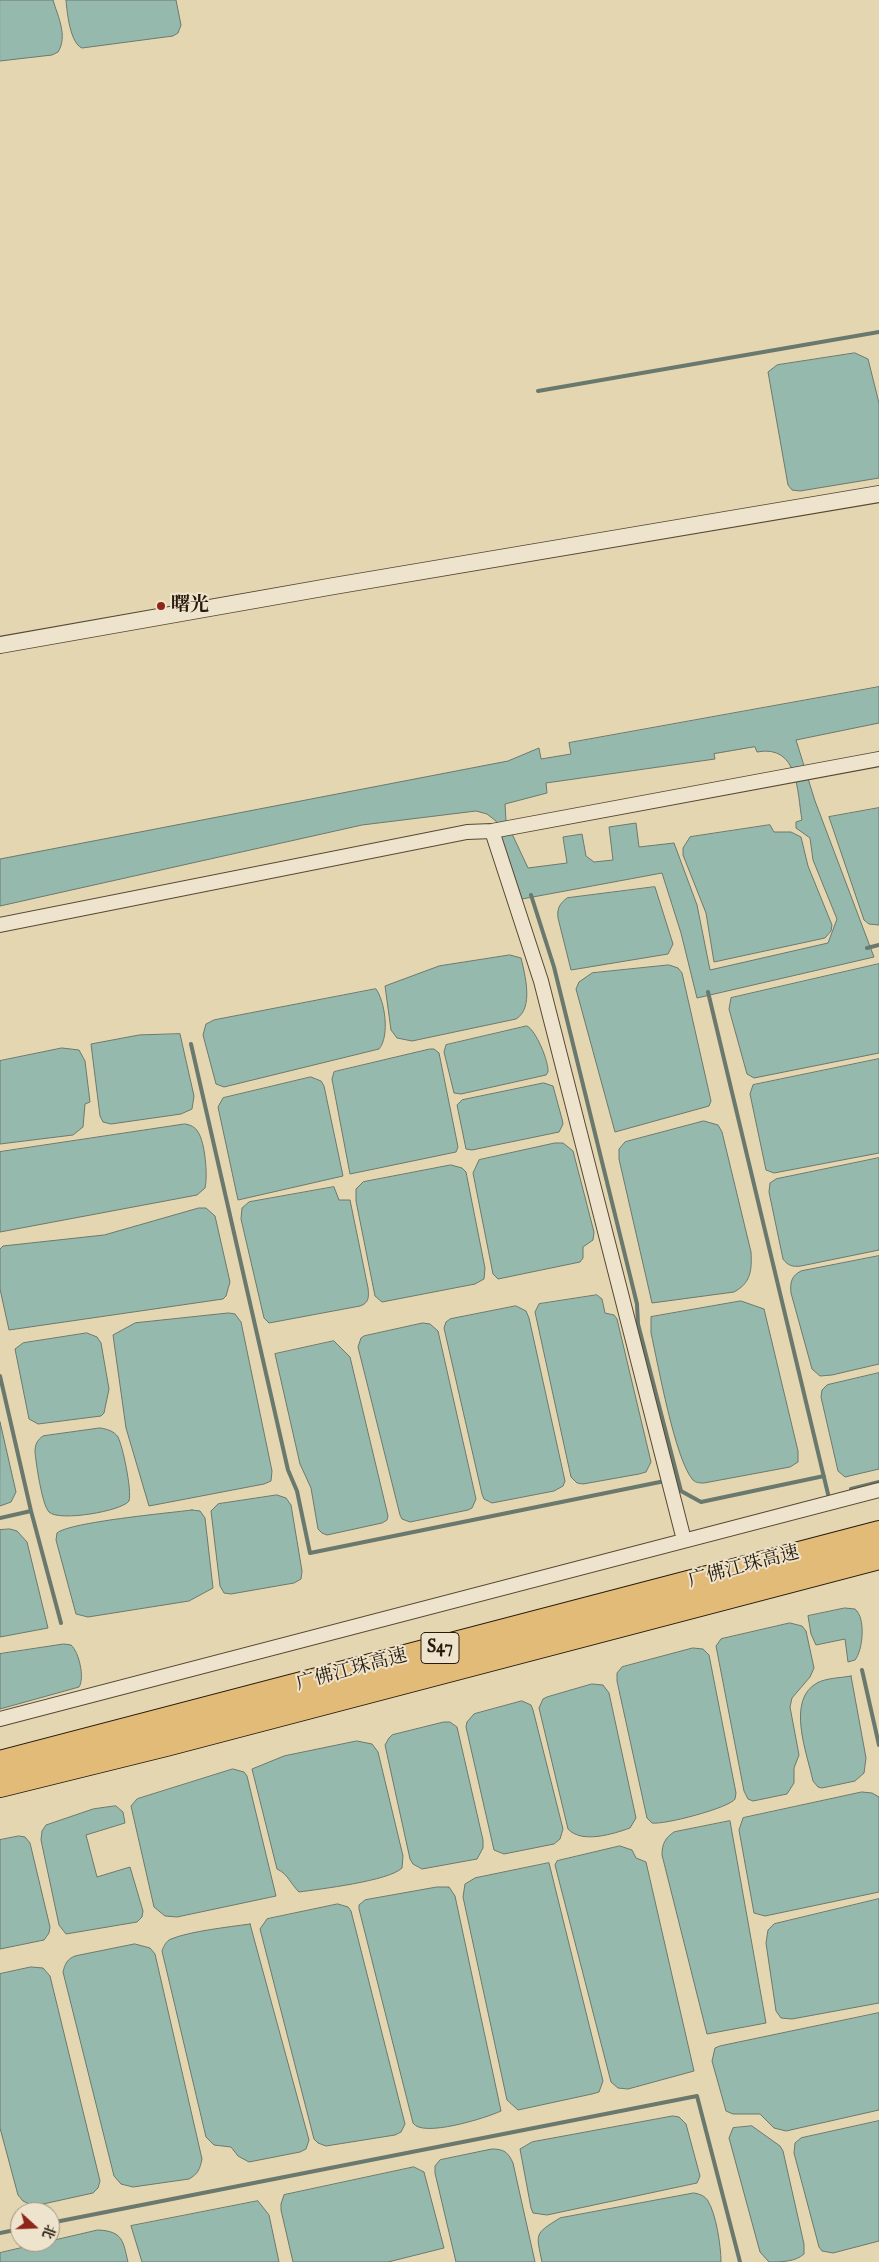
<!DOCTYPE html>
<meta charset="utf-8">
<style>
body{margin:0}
#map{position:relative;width:879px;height:2262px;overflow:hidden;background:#e5d6b2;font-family:"IM FELL English","Noto Serif SC",serif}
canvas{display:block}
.north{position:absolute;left:10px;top:2202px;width:50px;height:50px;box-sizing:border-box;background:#eee4cd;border:1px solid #9e937f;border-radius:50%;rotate:110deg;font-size:14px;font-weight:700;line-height:20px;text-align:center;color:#271a0b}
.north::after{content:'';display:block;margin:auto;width:18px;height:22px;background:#8f2418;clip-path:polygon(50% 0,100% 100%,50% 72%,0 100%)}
</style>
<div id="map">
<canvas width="879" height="2262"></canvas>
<div class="north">北</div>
</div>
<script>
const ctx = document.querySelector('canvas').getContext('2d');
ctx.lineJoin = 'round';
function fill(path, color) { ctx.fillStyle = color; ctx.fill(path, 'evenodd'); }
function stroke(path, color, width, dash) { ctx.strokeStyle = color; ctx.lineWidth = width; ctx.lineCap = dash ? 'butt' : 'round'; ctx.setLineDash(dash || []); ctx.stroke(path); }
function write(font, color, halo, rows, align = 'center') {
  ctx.font = font + ' "IM FELL English","Noto Serif SC",serif'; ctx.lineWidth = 4; ctx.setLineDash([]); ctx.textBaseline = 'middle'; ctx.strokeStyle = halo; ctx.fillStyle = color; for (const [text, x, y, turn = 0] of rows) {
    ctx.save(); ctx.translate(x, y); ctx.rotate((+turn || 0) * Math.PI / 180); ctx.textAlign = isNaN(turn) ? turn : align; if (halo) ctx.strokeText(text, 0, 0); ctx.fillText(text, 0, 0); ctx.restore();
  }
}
const water = new Path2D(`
 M 0,0 L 53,0 C 58,17 68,36 58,52 L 52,55 L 0,61 Z
 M 66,0 L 176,0 L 181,25 L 178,33 L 173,36 L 82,48 C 70,43 67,12 66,0 Z
 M 855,353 L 868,359 L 879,403 L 879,478 L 800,491 L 792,490 L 788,485 L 768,372 L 777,365 Z
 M 879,687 L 879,723 L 796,740 L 815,801 L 874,957 L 697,998 L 681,933 L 662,873 L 522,899 L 496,821 L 487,814 L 476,811 L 362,825 L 0,906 L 0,859 L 508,761 L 539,748 L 541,759 L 571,754 L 569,743 ZM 755,747 L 757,752 C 799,744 797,792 802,820 L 796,822 L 796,828 L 810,838 L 813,860 L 837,919 L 828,943 L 710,970 L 697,905 L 674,843 L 639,847 L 636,823 L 609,827 L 613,860 L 594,862 L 586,856 L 582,834 L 563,837 L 567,863 L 528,868 L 506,821 L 505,804 L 547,793 L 546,783 L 715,759 L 714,754 Z
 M 879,808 L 879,925 L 869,924 L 864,920 L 829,817 Z
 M 770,825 L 774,832 L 791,832 L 801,837 L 808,866 L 832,925 L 831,931 L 825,938 L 714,962 L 706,913 L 683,855 L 683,848 L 690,837 Z
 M 655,887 L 673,944 L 668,954 L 571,970 L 558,918 C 557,909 559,904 567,898 Z
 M 510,955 L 521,958 C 525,975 534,1008 516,1019 L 412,1041 L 397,1038 L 391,1030 L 385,986 L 439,966 Z
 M 879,964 L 879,1053 L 754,1078 L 747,1074 L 729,1009 L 731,998 Z
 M 669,965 L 678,968 L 682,973 L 711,1101 L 709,1106 L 615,1132 L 576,989 L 579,982 L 592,973 Z
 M 376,989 C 385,1001 390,1036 379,1049 L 224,1087 L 216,1084 L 203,1035 L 206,1024 L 214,1020 Z
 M 527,1026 C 536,1030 549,1062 548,1072 L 546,1075 L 461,1094 L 454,1093 L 444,1052 L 446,1045 Z
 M 180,1034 L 194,1096 L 192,1109 L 181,1114 L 111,1124 L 103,1122 L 100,1116 L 91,1044 L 139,1035 Z
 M 62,1048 L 79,1050 L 85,1061 L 90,1102 L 85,1104 L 83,1127 L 73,1135 L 0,1144 L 0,1061 Z
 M 430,1049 L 434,1049 L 439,1053 L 458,1147 L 456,1152 L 350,1174 L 332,1079 L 334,1072 Z
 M 879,1059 L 879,1153 L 774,1173 L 766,1170 L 750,1094 L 753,1085 Z
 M 311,1077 L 321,1081 L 324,1086 L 343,1176 L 238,1200 L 218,1107 L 223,1098 Z
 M 544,1083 L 553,1086 L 562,1119 L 563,1124 L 559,1132 L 472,1150 L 466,1149 L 457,1105 L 462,1100 Z
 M 704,1121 L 718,1125 L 722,1132 L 751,1252 C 752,1270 751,1283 734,1292 L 652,1303 L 619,1159 L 619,1149 L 625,1142 Z
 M 185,1124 C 191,1125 195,1127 198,1132 C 205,1142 208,1176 205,1188 L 197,1195 L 0,1232 L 0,1152 Z
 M 555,1143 L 563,1143 L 573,1151 L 594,1232 L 593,1240 L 583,1247 L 583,1258 L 580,1262 L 498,1279 L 493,1274 L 473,1173 L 479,1160 Z
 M 879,1158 L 879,1250 L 801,1266 C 793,1267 788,1266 783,1259 L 769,1192 L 770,1183 L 776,1179 Z
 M 451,1165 L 462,1168 L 466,1172 L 485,1268 L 484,1279 L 475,1284 L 382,1302 L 375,1296 L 356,1201 L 356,1189 L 363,1182 Z
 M 334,1187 L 339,1200 L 350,1200 L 368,1288 C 369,1297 369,1303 360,1306 L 269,1323 L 264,1318 L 241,1219 L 242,1208 L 249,1202 Z
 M 199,1208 L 206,1208 L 215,1216 L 230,1282 L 226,1296 L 223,1299 L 9,1330 L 0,1289 L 0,1249 L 3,1246 L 104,1235 Z
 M 879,1256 L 879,1364 L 832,1375 L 820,1376 L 812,1369 L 791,1293 C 790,1283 791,1276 801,1271 Z
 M 597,1295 L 602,1299 L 605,1313 L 614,1315 L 617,1319 L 651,1462 L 646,1472 L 639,1474 L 583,1484 L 577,1483 L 571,1477 L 535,1312 L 539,1304 Z
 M 741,1301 L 764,1309 L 798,1451 L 798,1462 L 790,1467 L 704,1483 C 700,1483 696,1483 693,1480 C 675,1460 658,1364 651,1333 L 651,1317 Z
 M 516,1306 L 526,1311 L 529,1318 L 565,1481 L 563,1486 L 554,1491 L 492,1503 L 484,1499 L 482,1494 L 444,1328 L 446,1322 L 450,1319 Z
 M 229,1313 L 235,1314 L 241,1322 L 272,1471 L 271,1481 L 264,1484 L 149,1506 L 126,1428 L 113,1335 L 135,1323 Z
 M 423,1323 L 430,1324 L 438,1331 L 476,1499 L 472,1508 L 468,1510 L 410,1522 L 402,1519 L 400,1515 L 358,1347 L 361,1338 L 364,1336 Z
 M 87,1333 L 97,1337 L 101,1343 L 109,1389 L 104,1413 L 101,1416 L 38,1424 L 29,1419 L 15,1349 L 23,1343 Z
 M 334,1341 L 350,1357 L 388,1516 L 387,1520 L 382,1523 L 327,1535 L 322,1533 L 318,1529 L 311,1488 L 300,1464 L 275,1354 Z
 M 879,1373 L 879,1469 L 845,1477 L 838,1471 L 821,1397 L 822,1390 L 827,1385 Z
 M 0,1422 L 16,1492 L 11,1502 L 0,1506 Z
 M 100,1428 C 107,1429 114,1431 118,1437 C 123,1447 132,1491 129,1501 C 122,1511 59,1522 49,1512 C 42,1505 36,1463 35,1452 C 35,1445 37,1440 43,1436 Z
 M 277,1495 L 286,1498 L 291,1505 L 302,1571 L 301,1579 L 294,1583 L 231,1594 L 224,1593 L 220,1586 L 211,1511 L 218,1504 Z
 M 192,1510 L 200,1511 L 205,1518 L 213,1588 L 189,1601 L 88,1617 L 76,1614 L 56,1540 L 57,1533 C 70,1522 169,1513 192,1510 Z
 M 10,1529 L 17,1531 L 27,1542 L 48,1628 L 0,1637 L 0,1530 Z
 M 845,1608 L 855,1609 C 866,1618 863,1650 855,1660 L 848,1662 L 845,1639 L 816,1645 L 811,1634 L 808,1616 Z
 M 790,1623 L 802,1626 L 806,1631 L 814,1668 L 810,1677 L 792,1698 L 790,1707 L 799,1755 L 794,1768 L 794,1783 L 787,1794 L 753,1801 L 748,1799 L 744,1791 L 716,1646 L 721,1639 Z
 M 64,1644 L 71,1645 C 79,1652 85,1678 79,1687 L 0,1709 L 0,1654 Z
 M 693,1648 L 703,1649 L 709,1655 L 736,1793 L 735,1799 C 729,1808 664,1825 652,1823 L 647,1818 L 617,1681 L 617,1673 L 622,1667 Z
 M 851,1676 L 866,1758 L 864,1773 L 855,1781 L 822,1788 L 818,1787 L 813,1781 C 807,1753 786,1700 817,1683 C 826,1678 840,1678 851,1676 Z
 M 592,1684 L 603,1685 L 609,1693 L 636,1818 L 630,1828 C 613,1834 582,1844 568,1829 L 539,1708 L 543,1699 L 547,1697 Z
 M 522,1701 L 531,1705 L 533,1710 L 563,1829 L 560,1839 L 554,1844 L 504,1854 L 494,1850 L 466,1727 L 467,1722 L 474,1714 Z
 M 444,1722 L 450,1722 L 457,1727 L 483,1840 L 483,1848 L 477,1859 L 422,1869 L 413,1864 L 410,1859 L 385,1745 L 389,1738 L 392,1735 Z
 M 357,1741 L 372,1744 L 378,1752 L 403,1856 L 402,1868 C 389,1881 320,1889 299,1892 C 290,1883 288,1874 277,1869 L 252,1769 L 284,1756 Z
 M 233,1769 L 244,1772 L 247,1776 L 276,1896 L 177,1917 L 165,1916 L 154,1907 L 131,1806 L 137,1799 Z
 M 862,1792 L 872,1793 L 879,1797 L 879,1892 L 765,1916 L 754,1913 L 739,1830 L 743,1818 Z
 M 116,1806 L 123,1812 L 125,1823 L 86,1835 L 97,1877 L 130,1867 L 143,1911 L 142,1917 L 137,1922 L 66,1934 L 59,1925 L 41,1840 L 42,1831 L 46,1825 L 93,1809 Z
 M 730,1821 L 766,2023 L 707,2034 L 662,1855 C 662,1844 665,1838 674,1832 Z
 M 19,1836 L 25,1837 L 30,1843 L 50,1927 L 49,1933 L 44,1940 L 0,1949 L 0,1840 Z
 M 620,1846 L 632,1850 L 636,1858 L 646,1862 L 694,2071 L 628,2089 L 618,2088 L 611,2082 L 555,1865 L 557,1861 Z
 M 549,1863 L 603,2081 L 599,2092 L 592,2094 L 518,2110 L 507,2100 L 463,1897 L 465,1884 L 475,1878 Z
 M 437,1887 L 449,1887 L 455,1896 L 501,2111 C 486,2118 422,2138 413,2123 L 359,1909 L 359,1905 L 365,1900 Z
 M 879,1899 L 879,2003 L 792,2019 L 781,2018 L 776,2011 L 766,1943 L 768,1930 L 774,1924 Z
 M 338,1904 L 348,1907 L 351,1911 L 405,2124 L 401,2132 L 395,2135 L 326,2146 L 318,2143 L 314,2139 L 260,1929 L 267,1919 Z
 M 250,1924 L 309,2140 L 306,2149 L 300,2152 L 249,2162 L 238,2156 L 231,2147 L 214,2145 L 206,2137 L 162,1951 C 164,1946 166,1941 171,1939 C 191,1931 229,1927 250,1924 Z
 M 135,1944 L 150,1948 L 155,1954 L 202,2159 C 200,2169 198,2174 189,2179 L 133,2187 L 121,2184 L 114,2176 L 63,1972 C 65,1964 67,1959 75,1956 Z
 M 31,1967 L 43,1968 L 50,1976 L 100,2181 L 98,2188 L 93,2193 L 34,2206 L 23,2201 L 18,2195 L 0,2128 L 0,1974 Z
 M 879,2013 L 879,2110 L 786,2131 L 774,2128 L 760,2114 L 733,2114 L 726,2111 L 712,2061 L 715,2048 L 720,2046 Z
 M 673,2116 L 679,2117 L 686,2124 L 700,2176 L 697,2183 L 547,2215 L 533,2213 L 531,2208 L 520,2149 L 532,2142 Z
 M 879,2121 L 879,2241 L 833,2253 L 822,2251 L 819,2247 L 794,2153 L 795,2143 L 801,2138 Z
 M 752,2126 L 780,2146 L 783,2151 L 804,2244 L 804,2254 C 795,2262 781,2262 769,2262 L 760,2252 L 729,2138 L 733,2128 Z
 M 492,2149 C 504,2149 508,2152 513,2163 L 535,2262 L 456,2262 L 435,2173 L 435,2166 L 440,2160 Z
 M 414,2167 L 424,2172 L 444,2248 L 388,2262 L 293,2262 L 281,2210 L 281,2204 L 284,2195 Z
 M 694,2193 C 700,2194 705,2196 708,2201 C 716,2214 721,2246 721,2262 L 542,2262 C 536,2233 534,2234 560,2218 Z
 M 258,2201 L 269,2215 L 279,2262 L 142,2262 L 131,2226 Z
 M 98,2230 C 123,2231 123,2241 128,2262 L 0,2262 L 0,2253 Z`);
fill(water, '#96b9ae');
stroke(water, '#6a796d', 1);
stroke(new Path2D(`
 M 538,391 L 879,332
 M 531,895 L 554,967 L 637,1304 L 638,1324 L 681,1491 L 701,1502 L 824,1476
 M 867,948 L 879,945
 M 708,992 L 828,1494
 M 191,1044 L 288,1470 L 297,1491 L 310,1553 L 665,1481
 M 0,1376 L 31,1511 L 61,1623
 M 851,1489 L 879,1482
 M 0,1518 L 31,1511
 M 862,1670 L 879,1745
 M 50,2223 L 697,2096 L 740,2262
 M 0,2233 L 20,2229`), '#6a796d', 4);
const minor = new Path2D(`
 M 492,831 L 541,981 L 684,1540
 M 0,925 L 467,832 L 492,831 L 879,759
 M 0,1719 L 879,1490`);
const tertiary = new Path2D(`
 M 0,645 L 334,586 L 879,494`);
const motorway = new Path2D(`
 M 0,1763 L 879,1533
 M 0,1785 L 166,1744 L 879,1557`);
stroke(minor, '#564935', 16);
stroke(tertiary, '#564935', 18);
stroke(motorway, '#271a0b', 26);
stroke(minor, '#eee4cd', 14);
stroke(tertiary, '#eee4cd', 16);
stroke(motorway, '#e2bb79', 24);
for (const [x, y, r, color] of [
 [161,606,5,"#8f2418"]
]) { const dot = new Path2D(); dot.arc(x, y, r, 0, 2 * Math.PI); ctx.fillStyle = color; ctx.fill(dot); stroke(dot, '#eee4cd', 2); }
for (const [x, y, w] of [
 [440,1648,38]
]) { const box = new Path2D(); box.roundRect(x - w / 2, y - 15.5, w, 31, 4); ctx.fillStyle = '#eee4cd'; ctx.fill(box); stroke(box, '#271a0b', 1); }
write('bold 18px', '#271a0b', null, [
 ["S47",440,1648]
]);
write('bold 19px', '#271a0b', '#eee4cd', [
 ["曙光",171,606]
], 'left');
write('19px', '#271a0b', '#eee4cd', [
 ["广佛江珠高速",744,1568,-15],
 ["广佛江珠高速",352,1671,-15]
]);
</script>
